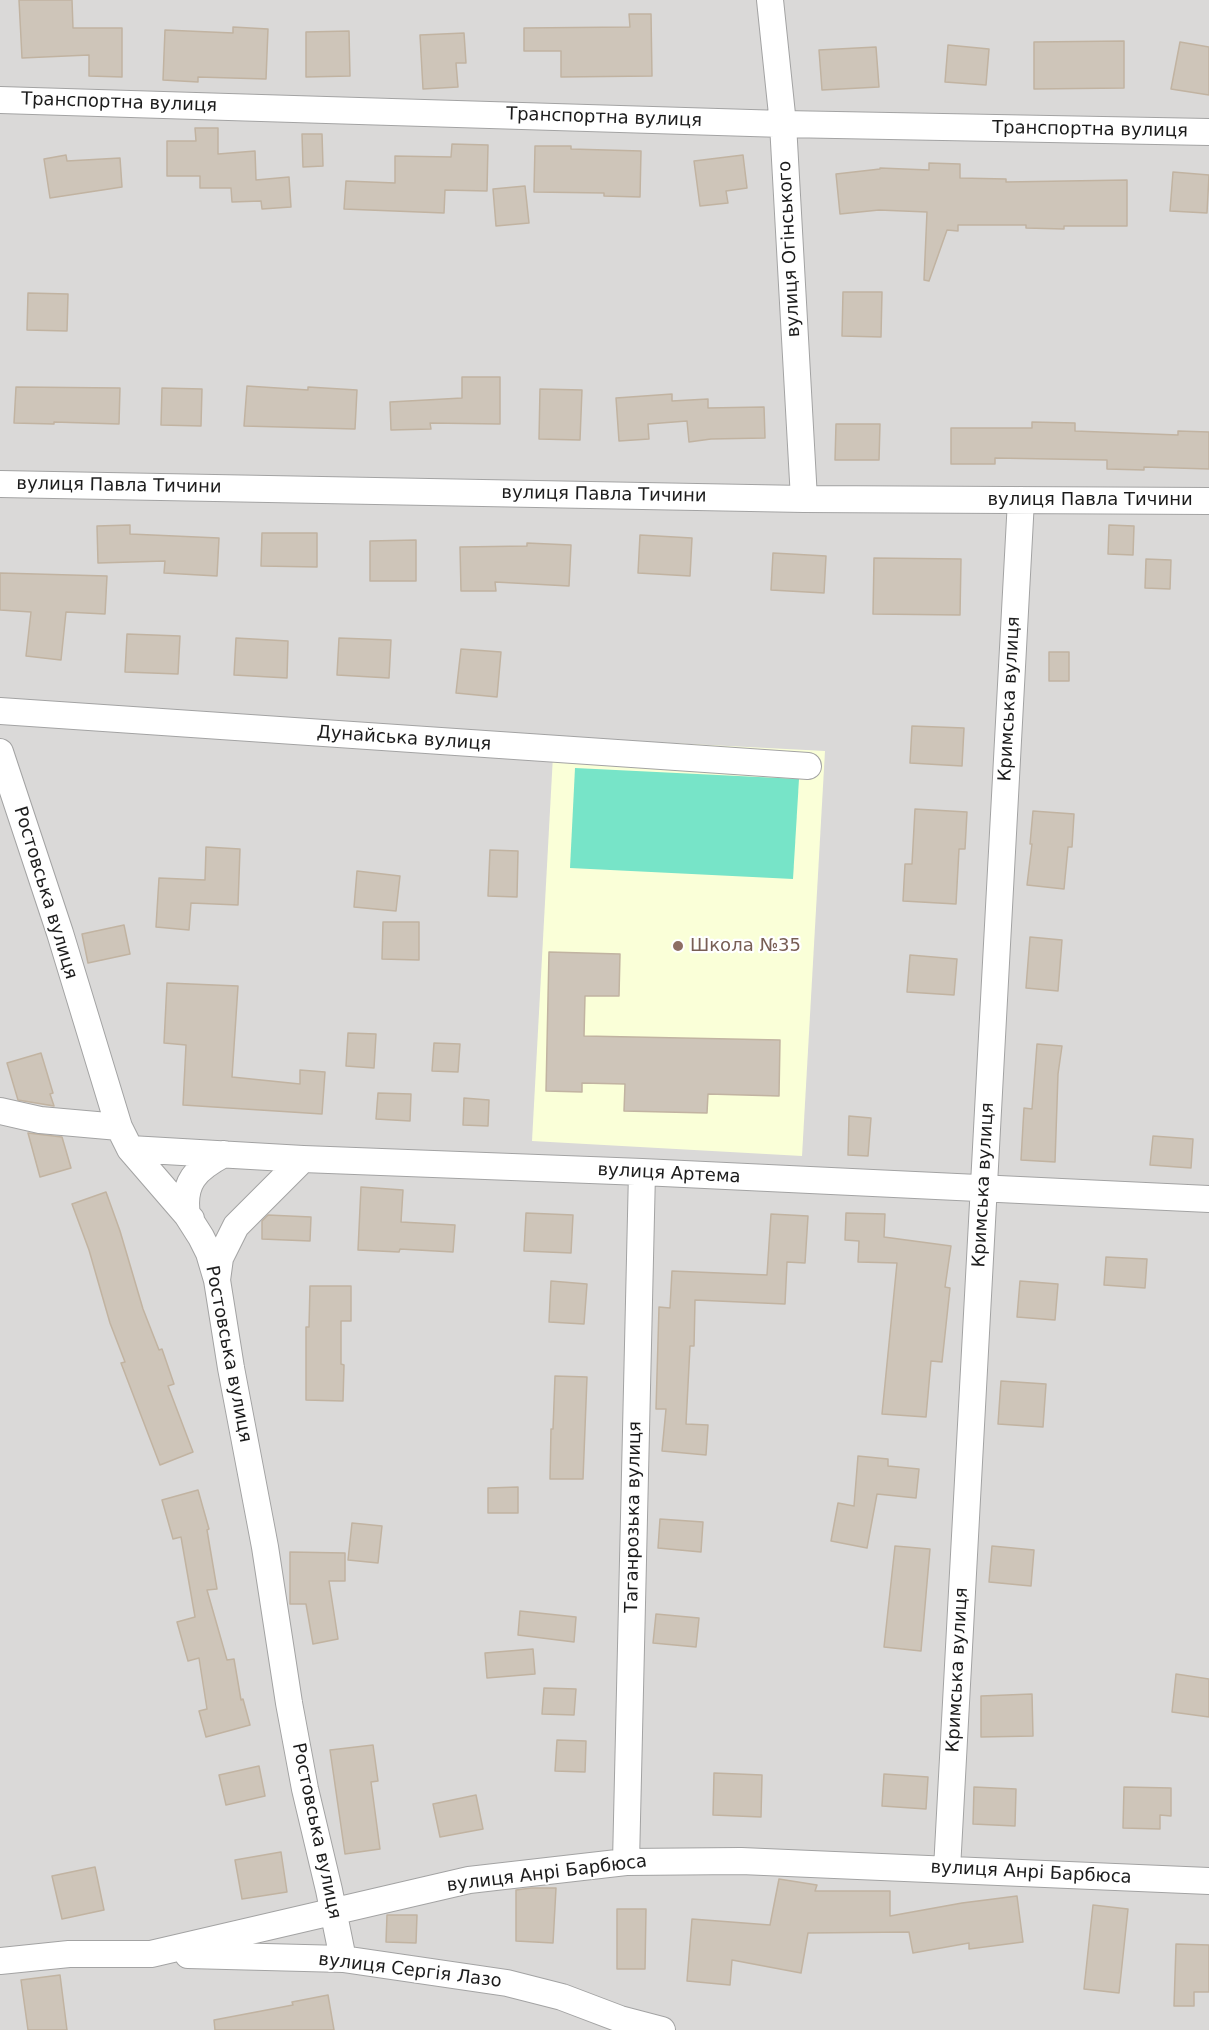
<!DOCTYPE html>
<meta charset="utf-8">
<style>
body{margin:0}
canvas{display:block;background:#eeebe0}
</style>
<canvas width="1209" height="2030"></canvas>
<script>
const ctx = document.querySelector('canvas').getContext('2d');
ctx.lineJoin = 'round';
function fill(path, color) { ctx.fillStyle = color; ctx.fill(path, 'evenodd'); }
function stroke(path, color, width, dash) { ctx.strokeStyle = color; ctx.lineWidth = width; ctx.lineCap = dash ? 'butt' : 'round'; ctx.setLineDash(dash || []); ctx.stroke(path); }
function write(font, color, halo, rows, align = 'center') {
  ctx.font = font + ' "DejaVu Sans",sans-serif'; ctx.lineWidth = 4.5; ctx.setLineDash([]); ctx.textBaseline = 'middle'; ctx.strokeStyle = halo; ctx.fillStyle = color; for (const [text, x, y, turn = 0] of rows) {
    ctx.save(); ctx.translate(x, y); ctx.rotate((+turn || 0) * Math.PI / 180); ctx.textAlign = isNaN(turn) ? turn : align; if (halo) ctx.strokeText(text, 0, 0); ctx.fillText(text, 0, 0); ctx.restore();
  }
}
fill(new Path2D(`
 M 0,0 L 1209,0 L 1209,2030 L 0,2030 Z`), '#dad9d8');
fill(new Path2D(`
 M 554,737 L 825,751 L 802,1156 L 532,1141 Z`), '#faffd8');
fill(new Path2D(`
 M 575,768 L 799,779 L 793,879 L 570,868 Z`), '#77e4c8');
const building = new Path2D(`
 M 19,0 L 72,0 L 73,28 L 122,28 L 122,77 L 89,76 L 89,55 L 22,58 Z
 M 629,14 L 651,14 L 652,76 L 561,77 L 561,51 L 524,51 L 524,28 L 630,27 Z
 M 233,27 L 268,29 L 266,79 L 198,77 L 198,82 L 163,80 L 165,30 L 233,33 Z
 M 349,31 L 350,76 L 306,77 L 306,32 Z
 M 464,33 L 466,63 L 456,63 L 458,87 L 423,89 L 420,35 Z
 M 1124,41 L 1124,88 L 1034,89 L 1034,42 Z
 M 1180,42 L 1209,47 L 1209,95 L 1171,89 Z
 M 948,45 L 989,49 L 986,85 L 945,82 Z
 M 876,47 L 879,87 L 822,90 L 819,50 Z
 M 195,128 L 218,128 L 218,154 L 255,151 L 256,180 L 289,177 L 291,207 L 262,209 L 261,201 L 232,202 L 231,188 L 200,188 L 200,176 L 167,176 L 167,141 L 196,141 Z
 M 302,134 L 322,134 L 323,166 L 303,167 Z
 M 452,144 L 488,145 L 487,191 L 445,190 L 444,213 L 344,209 L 346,181 L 395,183 L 395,156 L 451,157 Z
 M 535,146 L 571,146 L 571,149 L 641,151 L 640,197 L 604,196 L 604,193 L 534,192 Z
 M 66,155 L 67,161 L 120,158 L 122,187 L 50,198 L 44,159 Z
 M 743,155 L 747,188 L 726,191 L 728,203 L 700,206 L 694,161 Z
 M 929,163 L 960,164 L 960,178 L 1006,179 L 1006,182 L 1127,180 L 1127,226 L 1064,226 L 1064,229 L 1026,228 L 1026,225 L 958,225 L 958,231 L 947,230 L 929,281 L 924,280 L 927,212 L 879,210 L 840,214 L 836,174 L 880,169 L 880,168 L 929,170 Z
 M 1173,172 L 1209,175 L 1207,213 L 1170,211 Z
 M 525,186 L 529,223 L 496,226 L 493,189 Z
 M 843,292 L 882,292 L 881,337 L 842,336 Z
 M 28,293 L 68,294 L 67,331 L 27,330 Z
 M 462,377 L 500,377 L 500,424 L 430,423 L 431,429 L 391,430 L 390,402 L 462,398 Z
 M 247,386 L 308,390 L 308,387 L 357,390 L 355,429 L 244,426 Z
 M 16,387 L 120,388 L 119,424 L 54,422 L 54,424 L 14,423 Z
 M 162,388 L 202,389 L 201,426 L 161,425 Z
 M 540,389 L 582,390 L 580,440 L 539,439 Z
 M 672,394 L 672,401 L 708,399 L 708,408 L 764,407 L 765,438 L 711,439 L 689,442 L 687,421 L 648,424 L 649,439 L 619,441 L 616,398 Z
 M 1032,422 L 1075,423 L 1075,431 L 1178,435 L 1178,431 L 1209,432 L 1209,469 L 1144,467 L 1144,470 L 1107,469 L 1107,460 L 995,458 L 995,464 L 951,464 L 951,428 L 1032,428 Z
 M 836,424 L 880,424 L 879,460 L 835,460 Z
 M 130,525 L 130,534 L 219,538 L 217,576 L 164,573 L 165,561 L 98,563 L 97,526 Z
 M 1109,525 L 1134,526 L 1133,555 L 1108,554 Z
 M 262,533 L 317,533 L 317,567 L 261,566 Z
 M 640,535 L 692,538 L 690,576 L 638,573 Z
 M 416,540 L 416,581 L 370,581 L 370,541 Z
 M 527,543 L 571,545 L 569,586 L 495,582 L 496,591 L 461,591 L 460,547 L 527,546 Z
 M 773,553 L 826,556 L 824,593 L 771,590 Z
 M 874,558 L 961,559 L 960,615 L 873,614 Z
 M 1146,559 L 1171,560 L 1170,589 L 1145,588 Z
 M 0,573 L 107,576 L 105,614 L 66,612 L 61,660 L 26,656 L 31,612 L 0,610 Z
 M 127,634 L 180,636 L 178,674 L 125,672 Z
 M 236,638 L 288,641 L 287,678 L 234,675 Z
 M 339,638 L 391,640 L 389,678 L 337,675 Z
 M 461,649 L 501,652 L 497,697 L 456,693 Z
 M 1049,652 L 1069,652 L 1069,681 L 1049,681 Z
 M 912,726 L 964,728 L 962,766 L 910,763 Z
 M 915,809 L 967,812 L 965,849 L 959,849 L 956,904 L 903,901 L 905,864 L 912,864 Z
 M 1033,811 L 1074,814 L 1072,847 L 1068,847 L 1064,889 L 1027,885 L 1032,844 L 1030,844 Z
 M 206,847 L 240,849 L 238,905 L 191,903 L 189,930 L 156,927 L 159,878 L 205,880 Z
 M 490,850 L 518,851 L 517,897 L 488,896 Z
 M 357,871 L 400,876 L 396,911 L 354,907 Z
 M 383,922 L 419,922 L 419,960 L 382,959 Z
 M 124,925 L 130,954 L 88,963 L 82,934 Z
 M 1030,937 L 1062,940 L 1058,991 L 1026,988 Z
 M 549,952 L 620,954 L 619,996 L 585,996 L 584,1036 L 780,1040 L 779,1096 L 708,1094 L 707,1113 L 624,1111 L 625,1084 L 582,1083 L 582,1092 L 546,1091 Z
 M 910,955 L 957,959 L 954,995 L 907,992 Z
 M 167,983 L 238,986 L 232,1077 L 300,1084 L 300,1070 L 325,1072 L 322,1114 L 183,1105 L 186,1045 L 164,1043 Z
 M 348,1033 L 376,1034 L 374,1068 L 346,1066 Z
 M 434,1043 L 460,1044 L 458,1072 L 432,1071 Z
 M 1037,1044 L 1062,1046 L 1058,1074 L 1055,1162 L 1021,1160 L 1024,1108 L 1032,1109 Z
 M 41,1053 L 53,1093 L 50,1094 L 54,1106 L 18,1100 L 7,1063 Z
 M 378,1093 L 411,1094 L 410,1121 L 376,1119 Z
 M 464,1098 L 489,1100 L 488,1126 L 463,1125 Z
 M 849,1116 L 871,1118 L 868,1156 L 848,1155 Z
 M 28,1133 L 62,1137 L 71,1168 L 40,1177 Z
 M 1153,1136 L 1193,1139 L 1191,1168 L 1150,1165 Z
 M 361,1187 L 403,1190 L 401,1222 L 455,1225 L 453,1252 L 400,1249 L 399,1252 L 358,1250 Z
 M 106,1192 L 120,1231 L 143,1309 L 159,1350 L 162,1349 L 174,1384 L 168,1386 L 193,1452 L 160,1465 L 121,1363 L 125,1362 L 110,1323 L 89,1250 L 72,1204 Z
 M 526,1213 L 573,1215 L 571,1253 L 524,1251 Z
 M 846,1213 L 885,1214 L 884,1237 L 951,1246 L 945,1287 L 950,1288 L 942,1362 L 931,1361 L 926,1417 L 882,1414 L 897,1263 L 858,1262 L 859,1241 L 845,1240 Z
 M 771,1214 L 808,1216 L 805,1263 L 787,1262 L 785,1304 L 695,1300 L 694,1346 L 690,1346 L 686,1424 L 708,1425 L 706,1455 L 662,1451 L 666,1409 L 656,1409 L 659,1307 L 670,1308 L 672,1271 L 767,1275 Z
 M 268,1215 L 311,1217 L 310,1241 L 262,1239 L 262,1221 Z
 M 1106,1257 L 1147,1259 L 1145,1288 L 1104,1285 Z
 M 551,1281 L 587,1284 L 584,1324 L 549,1322 Z
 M 1020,1281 L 1058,1284 L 1055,1320 L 1017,1317 Z
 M 310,1286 L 351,1286 L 351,1321 L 341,1321 L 341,1364 L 344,1365 L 343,1401 L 306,1400 L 306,1327 L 309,1327 Z
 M 555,1376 L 587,1377 L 583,1479 L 550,1479 L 551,1429 L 553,1429 Z
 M 1001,1381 L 1046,1384 L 1043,1427 L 998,1424 Z
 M 858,1456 L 888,1459 L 888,1466 L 919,1469 L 916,1498 L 877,1494 L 867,1548 L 831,1541 L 838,1503 L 854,1506 Z
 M 518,1487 L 518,1513 L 488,1513 L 488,1488 Z
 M 198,1490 L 209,1529 L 207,1530 L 217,1589 L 207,1590 L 227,1660 L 234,1659 L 241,1700 L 243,1699 L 250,1725 L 206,1737 L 199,1711 L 207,1709 L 199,1658 L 188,1661 L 177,1622 L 195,1617 L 181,1537 L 173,1539 L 162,1500 Z
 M 660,1519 L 703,1522 L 701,1552 L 658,1548 Z
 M 352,1523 L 382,1526 L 378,1563 L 348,1560 Z
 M 895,1546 L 930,1549 L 921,1651 L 884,1647 Z
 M 992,1546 L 1034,1550 L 1031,1586 L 989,1582 Z
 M 290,1552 L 345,1553 L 345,1581 L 329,1581 L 338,1639 L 313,1644 L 306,1604 L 290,1604 Z
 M 520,1611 L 576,1617 L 574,1642 L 518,1635 Z
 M 656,1614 L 699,1618 L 696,1647 L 653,1643 Z
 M 533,1649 L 535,1674 L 487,1678 L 485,1653 Z
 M 1176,1674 L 1209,1679 L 1209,1717 L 1172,1712 Z
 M 544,1688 L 576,1689 L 574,1715 L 542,1714 Z
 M 1032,1694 L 1033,1736 L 981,1737 L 981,1696 Z
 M 557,1740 L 586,1741 L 585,1772 L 555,1771 Z
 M 373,1745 L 378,1781 L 371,1782 L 380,1849 L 345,1854 L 330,1750 Z
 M 259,1766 L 265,1796 L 226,1805 L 219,1775 Z
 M 714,1773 L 762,1775 L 761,1817 L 713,1815 Z
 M 884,1774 L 928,1777 L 926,1809 L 882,1806 Z
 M 974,1787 L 1016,1789 L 1015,1826 L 973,1824 Z
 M 1124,1787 L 1171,1788 L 1171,1816 L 1160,1815 L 1160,1829 L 1123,1828 Z
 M 476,1795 L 483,1829 L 440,1837 L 433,1804 Z
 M 281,1852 L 287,1892 L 242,1899 L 235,1860 Z
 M 95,1867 L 104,1910 L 62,1919 L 52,1876 Z
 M 779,1879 L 817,1885 L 815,1891 L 890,1891 L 890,1916 L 962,1903 L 1017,1896 L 1023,1942 L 969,1949 L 969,1943 L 913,1953 L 909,1932 L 808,1933 L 801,1973 L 732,1960 L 730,1985 L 687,1981 L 692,1919 L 770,1925 Z
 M 531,1888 L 556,1888 L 553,1943 L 516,1941 L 516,1890 Z
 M 1093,1905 L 1128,1909 L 1119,1993 L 1084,1989 Z
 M 617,1909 L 646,1909 L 645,1969 L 617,1969 Z
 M 387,1915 L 417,1915 L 416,1943 L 386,1942 Z
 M 1176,1944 L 1209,1945 L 1209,1992 L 1194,1992 L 1194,2006 L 1174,2006 Z
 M 60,1975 L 67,2030 L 28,2030 L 21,1980 Z
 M 328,1995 L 334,2030 L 215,2030 L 214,2020 L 293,2005 L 292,2002 Z`);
fill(building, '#cec5b9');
stroke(building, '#c1b3a1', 1.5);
const minor = new Path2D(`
 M 770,0 L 783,124 L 804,499
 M 0,100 L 783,124 L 1209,132
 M 0,484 L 804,499 L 1209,501
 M 0,711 L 808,766
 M 0,752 L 60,933 L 119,1127 L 130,1149 L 187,1215 L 201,1237 L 209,1253 L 217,1280 L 231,1368 L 265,1547 L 289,1703 L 305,1789 L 329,1890 L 343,1959
 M 0,1111 L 40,1120 L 119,1127
 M 130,1149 L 303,1159 L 642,1172 L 1209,1199
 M 191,1219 L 187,1215 C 182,1182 196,1169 224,1154
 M 217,1280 L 220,1258 L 236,1226 L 303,1159
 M 626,1862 L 642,1172
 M 947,1869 L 1021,500
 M 188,1955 L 343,1959 L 507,1983 L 562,1997 L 620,2019 L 662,2030
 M 0,1961 L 69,1954 L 151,1954 L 469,1880 L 626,1862 L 741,1861 L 1209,1881`);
stroke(minor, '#a3a3a3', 28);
stroke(minor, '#fff', 26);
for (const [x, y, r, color] of [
 [678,946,6,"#8d6e63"]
]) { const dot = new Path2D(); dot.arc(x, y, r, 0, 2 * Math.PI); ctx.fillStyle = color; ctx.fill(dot); stroke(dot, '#fff', 2); }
write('18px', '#1c1c1c', '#fff', [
 ["Транспортна вулиця",119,103,2],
 ["Транспортна вулиця",604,118,2],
 ["Транспортна вулиця",1090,130,1],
 ["вулиця Огінського",790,249,-93],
 ["вулиця Павла Тичини",119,486,1],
 ["вулиця Павла Тичини",604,495,1],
 ["вулиця Павла Тичини",1090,500],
 ["Кримська вулиця",1010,699,-87],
 ["Дунайська вулиця",404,739,4],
 ["Ростовська вулиця",45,893,73],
 ["вулиця Артема",669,1174,3],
 ["Кримська вулиця",984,1185,-87],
 ["Ростовська вулиця",228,1354,79],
 ["Таганрозька вулиця",634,1517,-89],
 ["Кримська вулиця",958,1670,-87],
 ["Ростовська вулиця",316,1831,78],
 ["вулиця Анрі Барбюса",1031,1873,3],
 ["вулиця Анрі Барбюса",547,1874,-7],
 ["вулиця Сергія Лазо",410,1971,7]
]);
write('18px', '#785e54', '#fff', [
 ["Школа №35",690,946]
], 'left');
</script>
